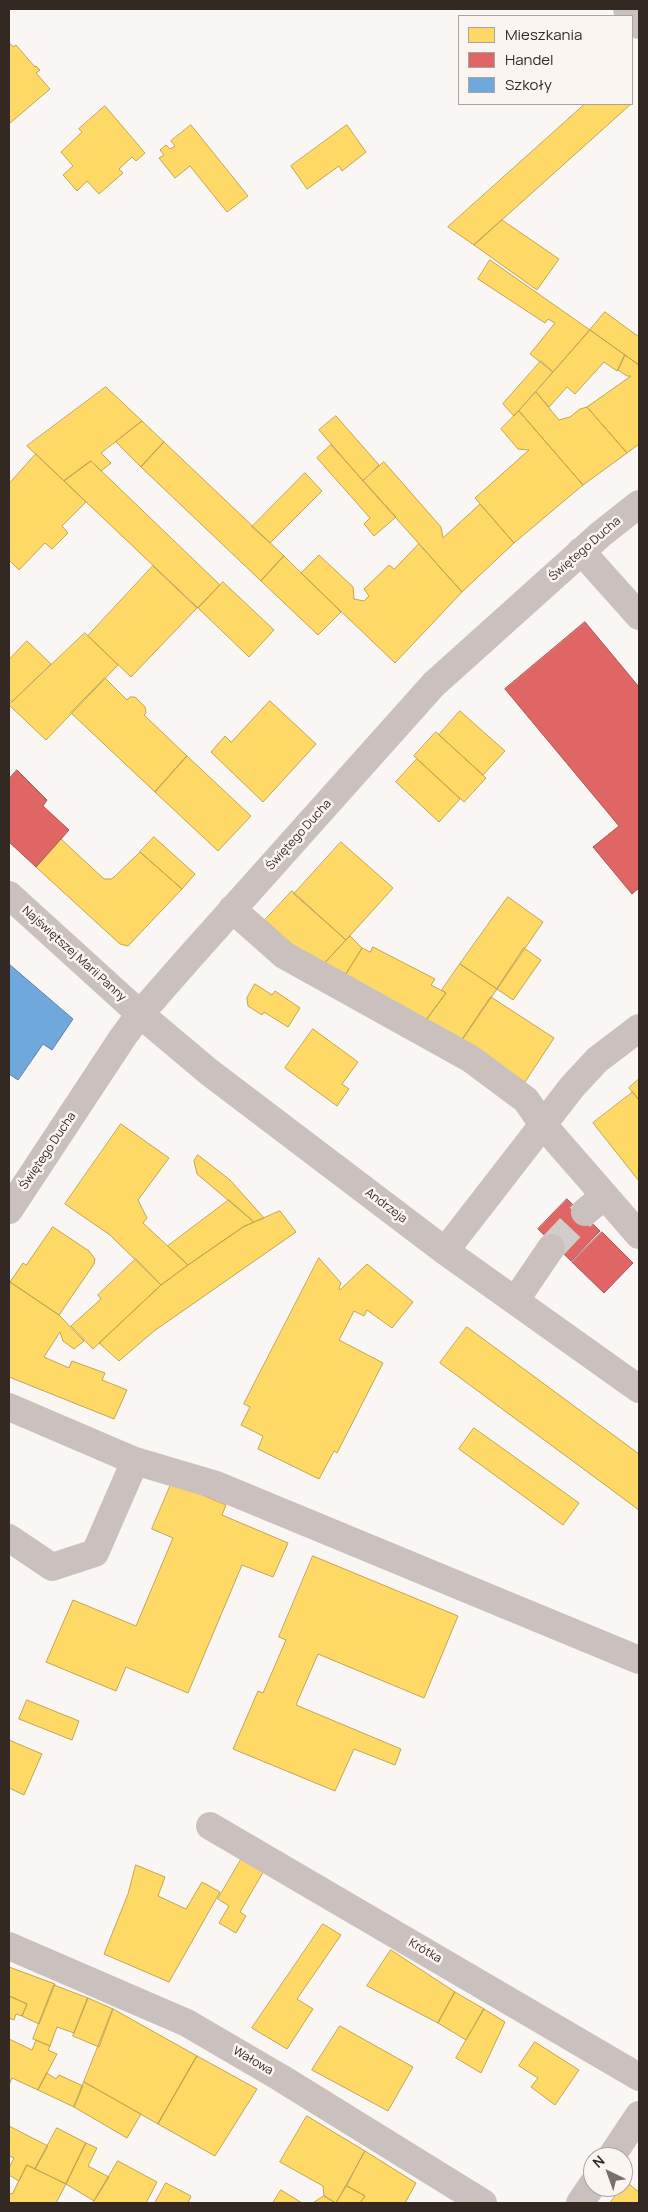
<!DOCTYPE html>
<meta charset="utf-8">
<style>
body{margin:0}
#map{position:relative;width:648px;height:2212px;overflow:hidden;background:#f9f6f4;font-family:Manrope,sans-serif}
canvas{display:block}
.frame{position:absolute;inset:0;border:10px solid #342823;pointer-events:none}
.legend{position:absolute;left:458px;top:15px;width:175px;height:90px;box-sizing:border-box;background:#fbf5f2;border:1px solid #aba39f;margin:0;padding:6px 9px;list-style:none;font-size:15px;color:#342823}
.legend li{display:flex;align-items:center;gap:10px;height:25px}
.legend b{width:25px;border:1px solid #aba39f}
.north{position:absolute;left:583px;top:2147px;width:50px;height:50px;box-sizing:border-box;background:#fbf5f2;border:1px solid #aba39f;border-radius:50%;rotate:318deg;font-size:14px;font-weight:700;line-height:20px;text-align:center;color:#342823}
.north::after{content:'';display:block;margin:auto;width:18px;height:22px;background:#79706c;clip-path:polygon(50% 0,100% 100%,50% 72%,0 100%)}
</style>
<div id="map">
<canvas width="648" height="2212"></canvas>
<div class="frame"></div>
<ul class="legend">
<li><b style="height:14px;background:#ffd966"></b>Mieszkania</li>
<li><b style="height:14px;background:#e06666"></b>Handel</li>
<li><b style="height:14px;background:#6fa8dc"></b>Szkoły</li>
</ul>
<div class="north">N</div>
</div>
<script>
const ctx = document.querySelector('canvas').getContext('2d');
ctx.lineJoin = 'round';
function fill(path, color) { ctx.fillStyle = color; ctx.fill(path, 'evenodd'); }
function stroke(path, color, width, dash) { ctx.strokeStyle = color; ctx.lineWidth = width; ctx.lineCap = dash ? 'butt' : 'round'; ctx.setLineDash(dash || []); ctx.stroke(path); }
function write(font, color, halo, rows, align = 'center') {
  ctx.font = font + ' Manrope,sans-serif'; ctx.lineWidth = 5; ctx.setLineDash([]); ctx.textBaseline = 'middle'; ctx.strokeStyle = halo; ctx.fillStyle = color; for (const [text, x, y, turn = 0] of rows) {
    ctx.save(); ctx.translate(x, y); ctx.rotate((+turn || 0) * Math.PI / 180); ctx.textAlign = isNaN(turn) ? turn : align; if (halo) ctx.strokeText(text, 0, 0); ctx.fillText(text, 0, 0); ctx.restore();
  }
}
const homes = new Path2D(`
 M 9,42 L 13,47 L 16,45 L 35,67 L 36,66 L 40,70 L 36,73 L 50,89 L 9,124 Z
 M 585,104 L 631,104 L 474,245 L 448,227 Z
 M 105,106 L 145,153 L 136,161 L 132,157 L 119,169 L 123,173 L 99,194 L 87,181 L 77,191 L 63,175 L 73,166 L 61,152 L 82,132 L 79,129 Z
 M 191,125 L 248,196 L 227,212 L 190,166 L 175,178 L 159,158 L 164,155 L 160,150 L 166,145 L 170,149 L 175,146 L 171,141 Z
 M 347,125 L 366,152 L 342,171 L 339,166 L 307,189 L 291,166 Z
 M 502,220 L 559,259 L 537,290 L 474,245 Z
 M 490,260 L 590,330 L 553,372 L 530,354 L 555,323 L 548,319 L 545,323 L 478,279 Z
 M 605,312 L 639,337 L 639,365 L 590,330 Z
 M 590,330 L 625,355 L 618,370 L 617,371 L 604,362 L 575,394 L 567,387 L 549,407 L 536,392 Z
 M 625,355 L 639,365 L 639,444 L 627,453 L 587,407 L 631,376 L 627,376 L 618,370 Z
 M 541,361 L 553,372 L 514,416 L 503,404 Z
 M 106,387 L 142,421 L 101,453 L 111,463 L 101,471 L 91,461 L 64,481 L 27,446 Z
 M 536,392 L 559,420 L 570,417 L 580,409 L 587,407 L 627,453 L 583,485 L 519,411 Z
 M 519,411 L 583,485 L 514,543 L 475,498 L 529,450 L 518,449 L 501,429 Z
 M 336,416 L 379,465 L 363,481 L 319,430 Z
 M 142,421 L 164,442 L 141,467 L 116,442 Z
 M 164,442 L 284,556 L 261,581 L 141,467 Z
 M 331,445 L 396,517 L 374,536 L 364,524 L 370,518 L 317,458 Z
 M 36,454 L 86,502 L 62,526 L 68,533 L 52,549 L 45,543 L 19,570 L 9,560 L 9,484 Z
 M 91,461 L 220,585 L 198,608 L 64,481 Z
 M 384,462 L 441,527 L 443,538 L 480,504 L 514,543 L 462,592 L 363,481 Z
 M 305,473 L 322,491 L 270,543 L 252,527 Z
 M 419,544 L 462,592 L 395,663 L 301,573 L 319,555 L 353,587 L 354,599 L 364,601 L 369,596 L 364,589 L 389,565 L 394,569 Z
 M 284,556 L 341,612 L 318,635 L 261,581 Z
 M 153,566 L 197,608 L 131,677 L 88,636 Z
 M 223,582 L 274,630 L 249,657 L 198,608 Z
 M 85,633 L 118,665 L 46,740 L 9,705 Z
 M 27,641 L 51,664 L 12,702 L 9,699 L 9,660 Z
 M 105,678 L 127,700 L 130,697 L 135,697 L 145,707 L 146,713 L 144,715 L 187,756 L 155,792 L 71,713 Z
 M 270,701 L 316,744 L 263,802 L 211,752 L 225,736 L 231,742 Z
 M 460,711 L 505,751 L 483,775 L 439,735 Z
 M 436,732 L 486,778 L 464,802 L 414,756 Z
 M 187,756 L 251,816 L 218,851 L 155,792 Z
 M 417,759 L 460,799 L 439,822 L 396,782 Z
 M 154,837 L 195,874 L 182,889 L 140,852 Z
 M 61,839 L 104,879 L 112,879 L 140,852 L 182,889 L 128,946 L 120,944 L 36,867 Z
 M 341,842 L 393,888 L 346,940 L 294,894 Z
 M 292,891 L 346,940 L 319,969 L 265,920 Z
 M 508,897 L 543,922 L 497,989 L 460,964 Z
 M 350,936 L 362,948 L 346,974 L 325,963 Z
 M 373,947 L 435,979 L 431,985 L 446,993 L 426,1020 L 344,977 L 362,948 L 370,952 Z
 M 524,948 L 541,960 L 513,1000 L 497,989 Z
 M 460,964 L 497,989 L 462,1040 L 426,1020 L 446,993 L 442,990 Z
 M 255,984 L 272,995 L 275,991 L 300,1008 L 288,1027 L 264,1012 L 262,1015 L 248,1006 L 247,998 Z
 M 491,997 L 554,1038 L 525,1082 L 462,1040 Z
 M 313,1029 L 358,1062 L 342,1084 L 349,1089 L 337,1106 L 285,1068 Z
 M 639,1079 L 639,1100 L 629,1088 Z
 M 633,1092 L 639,1100 L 639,1181 L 593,1123 Z
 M 121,1124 L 169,1158 L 138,1200 L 147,1218 L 143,1223 L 188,1265 L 161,1285 L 110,1235 L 65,1204 Z
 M 198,1155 L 230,1180 L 264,1218 L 254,1222 L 197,1174 L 194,1161 Z
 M 229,1200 L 254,1222 L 243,1227 L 188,1265 L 168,1246 Z
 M 280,1211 L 296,1232 L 154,1331 L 119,1361 L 99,1343 L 161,1285 L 188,1265 L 243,1227 Z
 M 53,1227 L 89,1251 L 95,1259 L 94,1264 L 59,1315 L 10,1282 L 23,1263 L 26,1265 Z
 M 319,1258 L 341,1283 L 339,1288 L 340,1290 L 367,1264 L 413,1302 L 392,1328 L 367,1310 L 364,1316 L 354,1311 L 339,1340 L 383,1363 L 337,1453 L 334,1451 L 319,1479 L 258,1449 L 263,1436 L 241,1425 L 250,1407 L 244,1404 Z
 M 136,1259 L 161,1285 L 93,1349 L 71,1326 L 101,1299 L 98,1295 Z
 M 10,1282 L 59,1315 L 84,1341 L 74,1349 L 63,1341 L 60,1332 L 44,1357 L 69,1368 L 72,1361 L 105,1373 L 102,1380 L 127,1390 L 114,1419 L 9,1377 Z
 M 467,1327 L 639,1454 L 639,1510 L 440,1363 Z
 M 474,1428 L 579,1503 L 563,1525 L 459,1449 Z
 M 172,1482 L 226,1505 L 222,1515 L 288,1543 L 273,1577 L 242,1565 L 188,1693 L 126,1667 L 116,1691 L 46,1662 L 73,1600 L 136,1626 L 173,1538 L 152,1529 Z
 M 313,1556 L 458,1616 L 424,1698 L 318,1654 L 296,1705 L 401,1749 L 395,1765 L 354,1749 L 335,1791 L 233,1749 L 258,1691 L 263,1693 L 286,1640 L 279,1637 Z
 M 27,1700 L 79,1721 L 72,1740 L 19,1719 Z
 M 9,1740 L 42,1754 L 24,1795 L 9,1788 Z
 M 242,1858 L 265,1869 L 240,1912 L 246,1916 L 236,1933 L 219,1923 L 229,1906 L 218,1899 Z
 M 136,1865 L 165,1877 L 158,1896 L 186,1909 L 202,1882 L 220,1892 L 169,1982 L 104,1954 L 128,1894 Z
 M 323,1924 L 341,1935 L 297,1999 L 313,2009 L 287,2049 L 252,2028 Z
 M 391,1950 L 455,1992 L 438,2023 L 367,1986 Z
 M 9,1967 L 55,1984 L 39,2024 L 22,2016 L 27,2004 L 9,1996 Z
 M 54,1985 L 88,1998 L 74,2033 L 57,2027 L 50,2046 L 33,2039 Z
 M 455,1992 L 484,2009 L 466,2040 L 438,2023 Z
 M 9,1996 L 27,2004 L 22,2016 L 16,2014 L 14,2020 L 9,2018 Z
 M 88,1998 L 113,2009 L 99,2047 L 73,2036 Z
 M 113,2009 L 197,2056 L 158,2124 L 84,2082 Z
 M 484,2009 L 505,2022 L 481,2073 L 456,2058 Z
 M 340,2026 L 413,2067 L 388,2111 L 312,2070 Z
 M 9,2039 L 32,2050 L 36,2040 L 50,2046 L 48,2050 L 57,2054 L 38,2090 L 12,2078 L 9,2085 Z
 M 535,2042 L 579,2070 L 555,2105 L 531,2087 L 538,2078 L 519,2066 Z
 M 197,2056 L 257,2089 L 215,2156 L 158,2124 Z
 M 47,2073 L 56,2079 L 59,2075 L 83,2086 L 74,2107 L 38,2090 Z
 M 84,2082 L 141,2114 L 127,2138 L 74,2107 Z
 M 307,2116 L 365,2151 L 336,2203 L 324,2196 L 323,2186 L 280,2162 Z
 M 9,2126 L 48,2146 L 35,2169 L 27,2165 L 19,2181 L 9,2175 L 9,2168 L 14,2158 L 9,2156 Z
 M 57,2128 L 86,2143 L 66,2184 L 35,2169 Z
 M 86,2143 L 97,2148 L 88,2166 L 109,2177 L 94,2201 L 66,2184 Z
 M 365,2151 L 416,2183 L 405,2203 L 360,2203 L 365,2196 L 347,2186 Z
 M 118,2161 L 157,2182 L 146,2203 L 93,2203 Z
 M 27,2165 L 66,2184 L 56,2203 L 9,2203 L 9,2193 L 12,2194 Z
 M 626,2182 L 639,2192 L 639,2203 L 610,2203 Z
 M 166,2183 L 191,2196 L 188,2203 L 155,2203 Z
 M 347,2186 L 365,2196 L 360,2203 L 336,2203 Z
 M 281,2190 L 302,2203 L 273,2203 Z
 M 324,2196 L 336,2203 L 313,2203 Z`);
fill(homes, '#ffd966');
stroke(homes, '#c2a452', 1);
const shops = new Path2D(`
 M 585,622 L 639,687 L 639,888 L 632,894 L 593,847 L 619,826 L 505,689 Z
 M 17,770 L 47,800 L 43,806 L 69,830 L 36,867 L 9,842 L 9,779 Z
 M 567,1199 L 600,1231 L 571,1261 L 538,1229 Z
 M 602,1232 L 633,1263 L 604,1293 L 572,1262 Z`);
fill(shops, '#e06666');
stroke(shops, '#ac5352', 1);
const schools = new Path2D(`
 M 9,964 L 73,1019 L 52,1050 L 43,1044 L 18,1080 L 9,1074 Z`);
fill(schools, '#6fa8dc');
stroke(schools, '#5d82a4', 1);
stroke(new Path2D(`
 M 551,1248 L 585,1212`), '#d2cdca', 28, [28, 14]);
stroke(new Path2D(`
 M 627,9 L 639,25
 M 581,551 L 639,616
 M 9,895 L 140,1014 L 209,1072 L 445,1251 L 639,1389
 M 232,909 L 284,955 L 471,1059 L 526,1100 L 544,1126 L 639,1235
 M 9,1210 L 123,1037 L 140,1014 L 190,957 L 434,684 L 601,534 L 639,504
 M 585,1212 L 604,1196
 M 445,1251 L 572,1087 L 597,1060 L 639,1028
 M 515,1301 L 551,1248
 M 9,1407 L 135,1461 L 216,1485 L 639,1660
 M 9,1538 L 52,1567 L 95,1553 L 135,1461
 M 210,1826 L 639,2077
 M 9,1946 L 187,2023 L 281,2078 L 483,2203
 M 611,2157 L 639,2115
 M 580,2203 L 593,2184`), '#cac1be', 28);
write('12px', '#342823', '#fbf5f2', [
 ["Świętego Ducha",585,549,-41],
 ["Świętego Ducha",299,835,-48],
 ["Najświętszej Marii Panny",74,954,42],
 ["Świętego Ducha",48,1151,-56],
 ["Andrzeja",386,1206,37],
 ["Krótka",425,1951,30],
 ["Wałowa",253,2061,30]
]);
</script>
